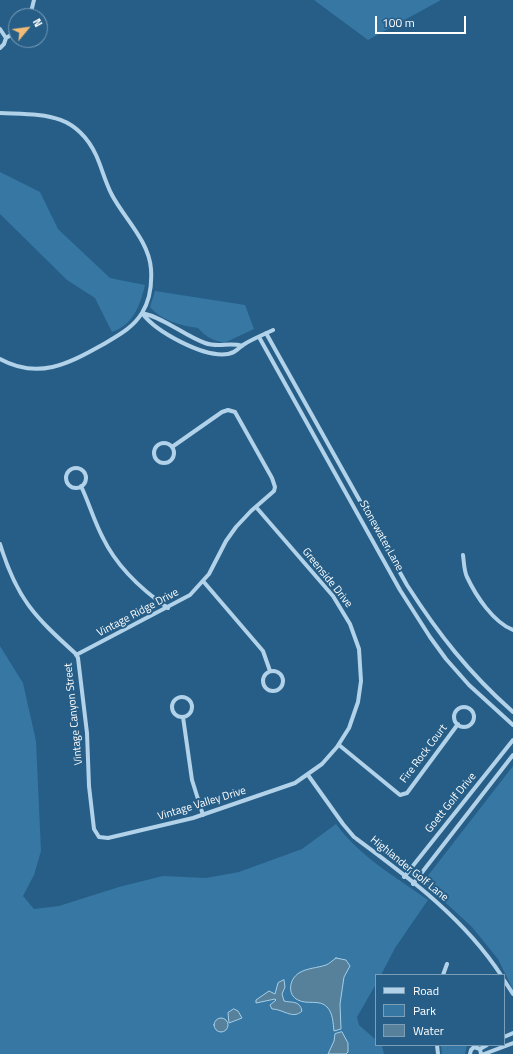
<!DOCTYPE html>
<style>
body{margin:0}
#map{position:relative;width:513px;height:1054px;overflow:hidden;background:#265e87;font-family:"Titillium Web",sans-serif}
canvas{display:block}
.legend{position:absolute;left:375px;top:974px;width:130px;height:72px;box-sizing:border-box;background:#265e87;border:1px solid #7d9eb7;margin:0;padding:5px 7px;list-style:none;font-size:12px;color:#fff}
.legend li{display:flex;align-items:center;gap:8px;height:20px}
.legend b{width:20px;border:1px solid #7d9eb7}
.north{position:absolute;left:8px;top:8px;width:40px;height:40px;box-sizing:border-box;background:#265e87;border:1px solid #7d9eb7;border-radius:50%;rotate:61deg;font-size:11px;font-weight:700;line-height:16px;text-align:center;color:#fff}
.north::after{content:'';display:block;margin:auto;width:14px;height:18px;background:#f2bc76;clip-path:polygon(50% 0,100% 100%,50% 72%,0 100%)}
.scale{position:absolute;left:375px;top:16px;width:91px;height:18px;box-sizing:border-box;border:2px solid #fff;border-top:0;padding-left:5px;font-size:12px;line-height:14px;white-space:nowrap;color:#fff;-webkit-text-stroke:3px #265e87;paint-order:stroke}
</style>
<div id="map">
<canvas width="513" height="1054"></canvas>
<ul class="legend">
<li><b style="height:5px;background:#b1d2e9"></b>Road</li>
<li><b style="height:11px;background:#3777a3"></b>Park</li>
<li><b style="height:11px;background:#57809b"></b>Water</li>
</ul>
<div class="north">N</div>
<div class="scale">100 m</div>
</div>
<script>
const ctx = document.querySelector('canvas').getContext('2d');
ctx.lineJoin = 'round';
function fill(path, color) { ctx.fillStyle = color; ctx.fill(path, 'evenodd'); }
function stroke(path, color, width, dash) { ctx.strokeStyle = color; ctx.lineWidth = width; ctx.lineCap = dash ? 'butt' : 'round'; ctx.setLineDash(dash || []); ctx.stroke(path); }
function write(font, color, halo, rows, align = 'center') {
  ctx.font = font + ' "Titillium Web",sans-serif'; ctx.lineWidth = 4; ctx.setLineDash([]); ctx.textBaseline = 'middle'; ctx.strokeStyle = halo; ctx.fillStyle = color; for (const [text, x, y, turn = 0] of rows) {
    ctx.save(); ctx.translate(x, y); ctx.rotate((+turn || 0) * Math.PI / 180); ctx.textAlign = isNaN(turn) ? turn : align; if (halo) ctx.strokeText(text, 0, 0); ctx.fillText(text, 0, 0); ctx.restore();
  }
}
fill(new Path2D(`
 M 314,0 L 441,0 L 368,40 Z
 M 0,172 L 40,192 L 58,229 L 110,278 L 145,285 C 140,306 133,325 112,332 L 95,298 L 67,280 L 0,214 Z
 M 155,291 L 245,305 L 254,329 L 224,343 C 212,340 206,337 198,328 C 182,326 160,320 150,307 Z
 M 0,646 L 23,683 L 36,741 L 41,851 L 34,875 L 23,896 L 34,909 L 59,906 L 119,887 L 163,876 L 206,878 L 239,872 L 302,849 L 336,824 C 360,857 396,877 428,900 L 395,948 L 381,975 L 376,975 L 376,984 L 357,1017 L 359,1025 L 376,1040 L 376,1045 L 382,1046 L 384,1054 L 0,1054 Z
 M 513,766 L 513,990 L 498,959 L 472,927 L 423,882 Z
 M 441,1045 L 467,1045 L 465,1054 L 442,1054 Z`), '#3777a3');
const water = new Path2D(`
 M 336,958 L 346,960 L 350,966 L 344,977 L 340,1004 L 341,1029 L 334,1031 C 333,1023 333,1013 327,1007 C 320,999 307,1005 298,1000 C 287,995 289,979 299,973 C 307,968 317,968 326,965 C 329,964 333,960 336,958 Z
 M 284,980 L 285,987 L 282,994 L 284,1001 C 291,1003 300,1000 302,1011 C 293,1020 283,1009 272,1009 L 270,1005 L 276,1000 L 275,999 L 256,1003 L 256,1000 L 269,991 L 275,994 L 278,983 Z
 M 234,1009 L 238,1011 L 242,1018 L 229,1023 L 228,1013 Z
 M214 1025a7 7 0 1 1 14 0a7 7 0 1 1-14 0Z
 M 342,1032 L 348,1043 L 348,1052 L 346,1054 L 328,1054 L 334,1041 L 335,1034 Z`);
fill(water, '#57809b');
stroke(water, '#a5cfe9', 1);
stroke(new Path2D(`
 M 30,16 L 34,0
 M 0,29 L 6,38 L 4,44 L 0,48
 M 6,38 L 16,32
 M 0,113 C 41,115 75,111 96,155 C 102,168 105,182 112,195 C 124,218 149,241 151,269 C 152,284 150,300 142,313 C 133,328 117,336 102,345 C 68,364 38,380 0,359
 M 142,313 C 156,332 204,358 228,354 C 236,353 237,349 243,345 C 252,339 263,335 273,330
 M 142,313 C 165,318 183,335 205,343 C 218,348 230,342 242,346
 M 266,333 L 407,585 C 439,635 469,673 513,712
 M 259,337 L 400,590 L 430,637 L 446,659 L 469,685 L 513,725
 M154 453a10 10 0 1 1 20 0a10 10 0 1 1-20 0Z
 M66 478a10 10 0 1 1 20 0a10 10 0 1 1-20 0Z
 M 81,486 C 89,503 94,521 103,538 C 117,567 142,590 168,608
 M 0,544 C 17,599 34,616 76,654 L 78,658 L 87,733 L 89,786 L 94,829 L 99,837 L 108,838 L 193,818 L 295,783 L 322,764 L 337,747 L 349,728 L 358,702 L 361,681 L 359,649 L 350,624 L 333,596 L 256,507
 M 463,555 C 464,562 464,571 467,577 C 476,596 493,622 513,630
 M 203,581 L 263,651 L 270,671
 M 76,655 L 190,595 L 209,574 L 226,541 L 236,527 L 251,511 L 274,491 L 275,487 L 272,478 L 235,412 L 228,410 L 222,412 L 172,447
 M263 681a10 10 0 1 1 20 0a10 10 0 1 1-20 0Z
 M172 707a10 10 0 1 1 20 0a10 10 0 1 1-20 0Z
 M454 717a10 10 0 1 1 20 0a10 10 0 1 1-20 0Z
 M 183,717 L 192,780 L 203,815
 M 339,745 L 400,795 L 407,793 L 458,724
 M 308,775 L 343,824 L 354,837 C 408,877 464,918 501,975
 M 404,877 L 513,740
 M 413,884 L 513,755
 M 443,975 L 447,964
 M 504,980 L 513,994
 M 504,1037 L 513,1033
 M 437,1045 L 438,1054
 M 474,1047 L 480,1049 L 481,1054
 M 480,1049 L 487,1045
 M 470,1054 L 471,1050 L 474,1047
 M 484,1054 L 513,1043`), '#b1d2e9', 4);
write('11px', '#fff', '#265e87', [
 ["Stonewater Lane",381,536,61],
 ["Greenside Drive",327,578,51],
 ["Vintage Ridge Drive",138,613,-28],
 ["Vintage Canyon Street",74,714,-96],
 ["Fire Rock Court",424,754,-53],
 ["Goett Golf Drive",451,803,-51],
 ["Vintage Valley Drive",202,804,-17],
 ["Highlander Golf Lane",409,869,39]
]);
</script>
